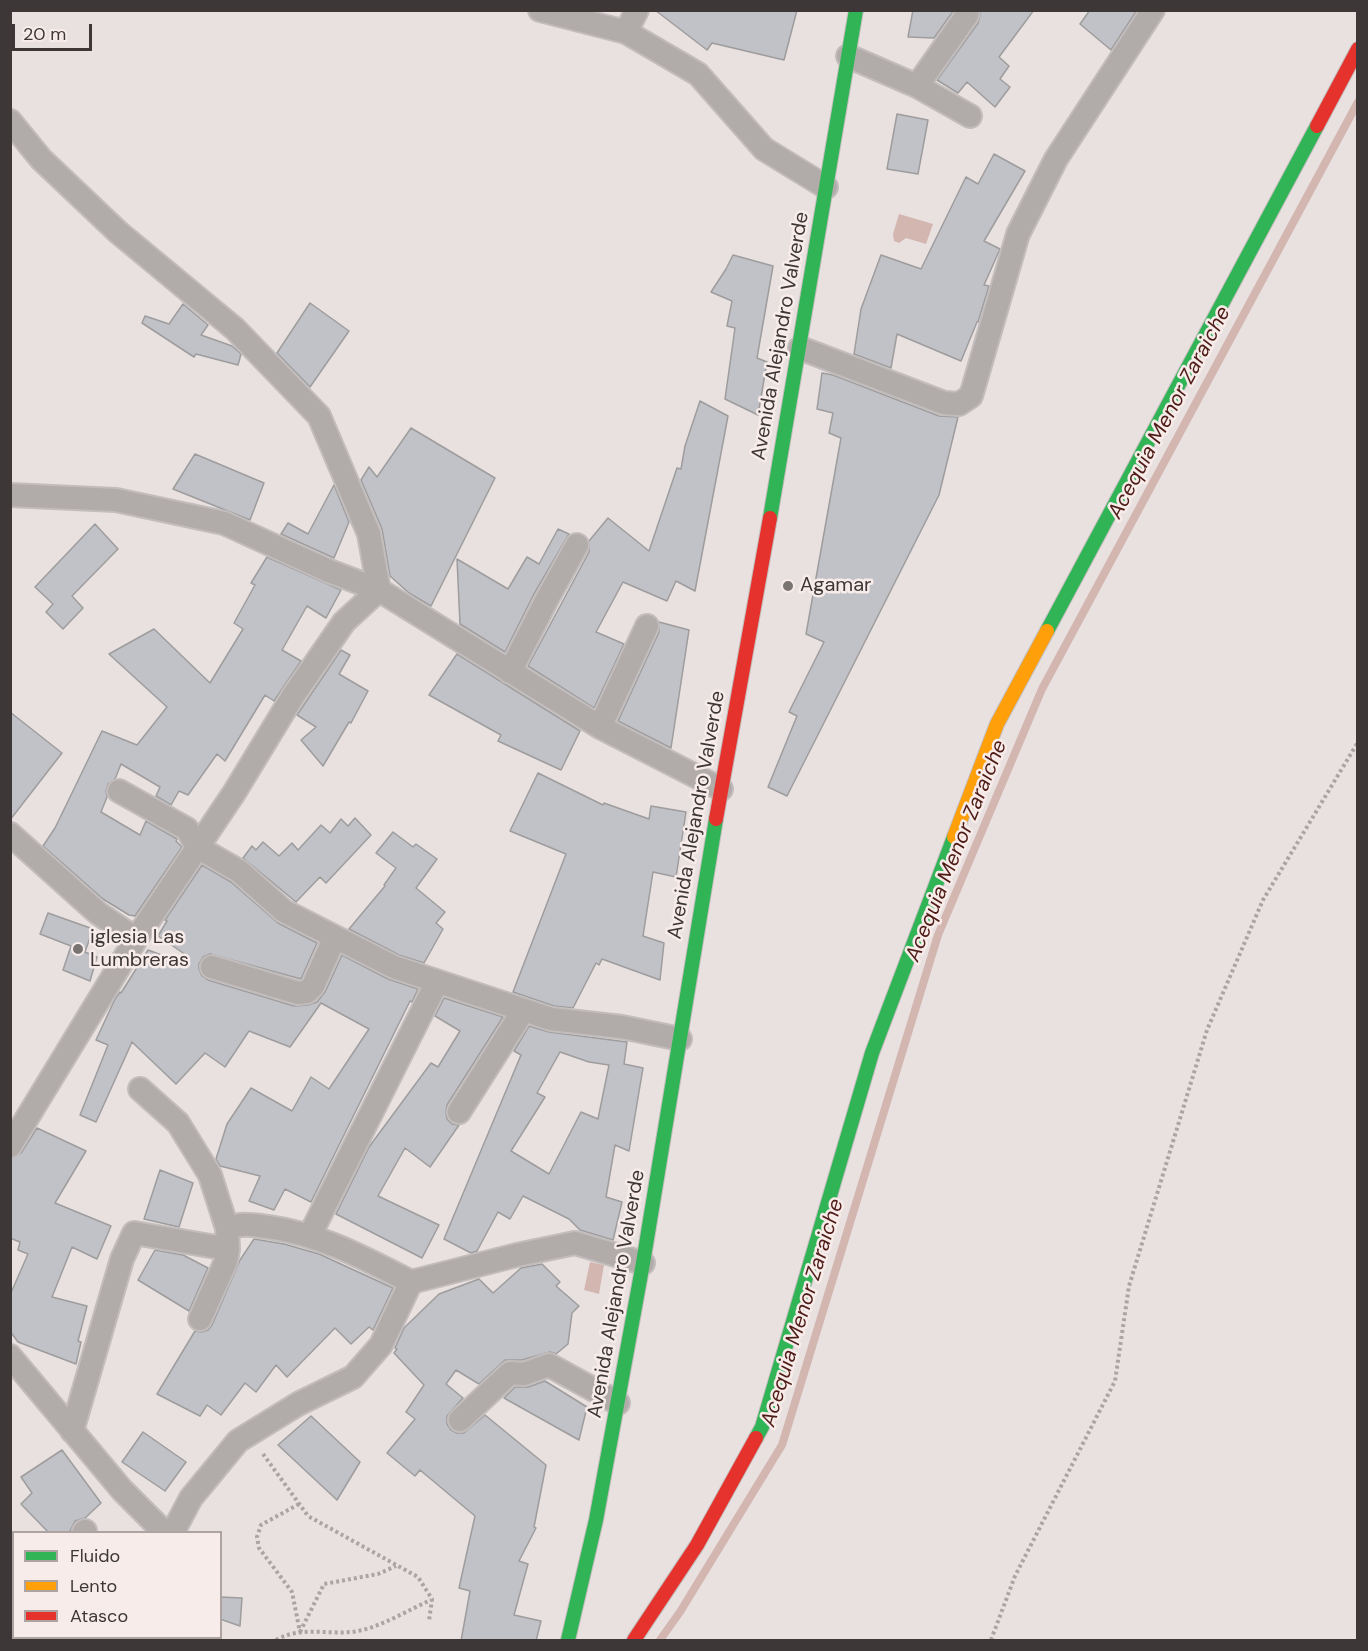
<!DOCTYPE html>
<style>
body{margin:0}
#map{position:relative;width:1368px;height:1651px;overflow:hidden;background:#e8e1e0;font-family:"DM Sans",sans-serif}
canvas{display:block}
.frame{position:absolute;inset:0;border:12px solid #3d3837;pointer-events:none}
.legend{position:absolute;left:12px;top:1531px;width:210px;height:108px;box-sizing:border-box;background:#f8ecea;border:2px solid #ada4a2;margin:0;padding:8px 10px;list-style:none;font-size:18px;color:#3d3837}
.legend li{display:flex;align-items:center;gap:12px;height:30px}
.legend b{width:30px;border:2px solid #ada4a2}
.scale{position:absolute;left:12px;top:24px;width:80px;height:27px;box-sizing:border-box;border:3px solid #3d3837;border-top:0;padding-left:8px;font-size:18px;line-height:21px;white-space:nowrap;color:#3d3837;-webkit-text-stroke:4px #f8ecea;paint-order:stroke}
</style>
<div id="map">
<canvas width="1368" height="1651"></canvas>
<div class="frame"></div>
<ul class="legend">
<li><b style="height:8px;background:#30b455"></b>Fluido</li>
<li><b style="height:8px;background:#ff9f0a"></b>Lento</li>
<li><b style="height:8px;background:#e5322d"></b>Atasco</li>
</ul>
<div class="scale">20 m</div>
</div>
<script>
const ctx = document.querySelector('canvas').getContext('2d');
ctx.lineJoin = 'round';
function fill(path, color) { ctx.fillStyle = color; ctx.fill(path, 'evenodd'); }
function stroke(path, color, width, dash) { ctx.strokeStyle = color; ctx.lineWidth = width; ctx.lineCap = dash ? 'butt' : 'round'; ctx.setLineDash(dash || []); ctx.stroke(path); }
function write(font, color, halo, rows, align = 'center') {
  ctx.font = font + ' "DM Sans",sans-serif'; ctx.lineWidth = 5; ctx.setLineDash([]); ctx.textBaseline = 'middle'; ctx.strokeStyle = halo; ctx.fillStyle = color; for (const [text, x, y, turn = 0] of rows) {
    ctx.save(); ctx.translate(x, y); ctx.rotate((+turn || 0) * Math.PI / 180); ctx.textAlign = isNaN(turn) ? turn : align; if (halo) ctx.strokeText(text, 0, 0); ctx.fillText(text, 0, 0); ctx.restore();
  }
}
fill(new Path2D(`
 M 899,214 L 933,224 L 926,244 L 906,238 L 899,243 L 894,241 L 893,234 Z
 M 590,1262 L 604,1265 L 599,1294 L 584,1290 Z`), '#d4b6b1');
stroke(new Path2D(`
 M 660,1640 L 680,1612 L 782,1445 L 938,935 L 1042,689 L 1358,102`), '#d4b6b1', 8);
const building = new Path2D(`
 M 655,10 L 797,10 L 784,60 L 712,43 L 707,50 Z
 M 913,10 L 954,10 L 934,38 L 908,37 Z
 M 981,10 L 1034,10 L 999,57 L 1009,66 L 1000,79 L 1010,87 L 995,107 L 967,82 L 958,93 L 937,80 L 978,23 Z
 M 1090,10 L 1137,10 L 1111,50 L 1080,24 Z
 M 897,114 L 928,120 L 918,174 L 887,169 Z
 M 994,154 L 1025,171 L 984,241 L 1000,249 L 984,285 L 989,286 L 978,322 L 977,322 L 961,361 L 897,334 L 891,368 L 854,354 L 861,309 L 881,255 L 921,269 L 966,177 L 978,184 Z
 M 733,255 L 773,266 L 757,358 L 767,362 L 758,415 L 725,399 L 735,328 L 727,326 L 732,301 L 711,292 L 726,269 Z
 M 310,303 L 349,331 L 310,387 L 277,353 Z
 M 183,304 L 208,325 L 201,335 L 232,346 L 241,354 L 238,365 L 196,354 L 194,357 L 142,323 L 145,316 L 169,324 Z
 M 822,373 L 833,375 L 939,416 L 958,417 L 939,495 L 787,796 L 768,787 L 797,716 L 789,712 L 824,642 L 806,634 L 841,438 L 829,433 L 833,413 L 817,409 Z
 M 700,401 L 728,416 L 695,591 L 676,581 L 667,601 L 623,582 L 596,632 L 624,644 L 594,708 L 528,666 L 589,552 L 589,541 L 608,518 L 649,551 L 677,468 L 681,469 L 685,446 Z
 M 411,428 L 495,478 L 431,606 L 409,593 L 390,576 L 382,529 L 361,480 L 369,467 L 377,477 Z
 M 195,454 L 264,483 L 250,520 L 173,489 Z
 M 334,485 L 349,522 L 334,558 L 281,534 L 288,523 L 308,534 Z
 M 95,524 L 118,549 L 72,596 L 83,608 L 63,629 L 46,612 L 53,604 L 35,587 Z
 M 558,529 L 569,534 L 534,594 L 505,652 L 460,624 L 457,559 L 508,589 L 527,557 L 539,564 Z
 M 267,557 L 341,590 L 326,618 L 307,606 L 282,650 L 301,661 L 274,701 L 265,695 L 225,761 L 217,754 L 188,795 L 179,791 L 171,805 L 156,796 L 160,787 L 121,764 L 115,779 L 108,784 L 106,791 L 107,797 L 101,812 L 140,835 L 146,821 L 177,839 L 176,841 L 182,847 L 135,916 L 129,915 L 103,899 L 43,846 L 55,828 L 102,731 L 137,745 L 167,707 L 109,654 L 154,629 L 210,683 L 243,629 L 234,623 L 255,585 L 251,583 Z
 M 659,622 L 689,630 L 671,748 L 618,721 L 659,632 Z
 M 341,650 L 350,655 L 339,674 L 368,691 L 351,723 L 349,722 L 323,766 L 301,740 L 316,727 L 297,715 Z
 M 457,654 L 580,731 L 561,770 L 498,741 L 501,735 L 429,695 Z
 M 10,712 L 62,753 L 10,820 Z
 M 538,773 L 603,805 L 604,803 L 649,819 L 651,806 L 686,812 L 676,877 L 653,872 L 643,936 L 664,943 L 660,980 L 602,959 L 599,965 L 596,963 L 573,1008 L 554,1006 L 513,992 L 566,854 L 510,831 Z
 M 355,818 L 371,835 L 326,883 L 320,877 L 296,902 L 243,858 L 252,846 L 256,850 L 263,842 L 279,856 L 292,843 L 298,850 L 321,825 L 330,833 L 341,819 L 348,826 Z
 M 393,832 L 413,847 L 416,844 L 437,859 L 416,888 L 445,912 L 436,923 L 443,929 L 424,963 L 399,955 L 349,929 L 385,886 L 384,885 L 396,868 L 376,853 Z
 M 202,865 L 231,882 L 278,923 L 317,943 L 301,979 L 210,954 L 203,957 L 199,964 L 199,969 L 202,976 L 208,980 L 294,1006 L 308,1005 L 317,1002 L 325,992 L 342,955 L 388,979 L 418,989 L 412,1002 L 410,1001 L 311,1202 L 285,1189 L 274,1210 L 249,1201 L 260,1176 L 220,1166 L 216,1159 L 227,1124 L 251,1088 L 292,1111 L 311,1077 L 329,1089 L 369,1029 L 321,1003 L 290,1047 L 249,1031 L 225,1067 L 205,1053 L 176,1084 L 132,1042 L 96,1122 L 80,1115 L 108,1045 L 96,1040 L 115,999 L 120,992 L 121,993 L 148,950 L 186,964 L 189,957 L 158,936 L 167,921 L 165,920 Z
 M 48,913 L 93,929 L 85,952 L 80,950 L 97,957 L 90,981 L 63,970 L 71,946 L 40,934 Z
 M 444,998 L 503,1017 L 447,1105 L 446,1112 L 447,1119 L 452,1124 L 459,1125 L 430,1167 L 405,1148 L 378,1196 L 439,1225 L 422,1258 L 336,1214 L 369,1147 L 431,1063 L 438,1067 L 460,1031 L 435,1016 Z
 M 529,1026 L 549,1032 L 627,1042 L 624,1064 L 643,1068 L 629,1151 L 615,1145 L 606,1197 L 622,1202 L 613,1240 L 580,1230 L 569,1219 L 523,1196 L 510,1219 L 498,1212 L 477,1251 L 471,1253 L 444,1239 L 521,1055 L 514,1051 ZM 560,1052 L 589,1062 L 609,1065 L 598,1119 L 581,1112 L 549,1174 L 511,1151 L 545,1097 L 537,1093 Z
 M 37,1128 L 86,1151 L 55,1203 L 111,1226 L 97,1259 L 72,1247 L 52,1297 L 87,1306 L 78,1341 L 81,1342 L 76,1364 L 18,1342 L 10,1331 L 10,1295 L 28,1254 L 18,1250 L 20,1242 L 10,1238 L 10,1159 L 21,1153 Z
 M 160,1170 L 193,1183 L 179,1227 L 144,1219 Z
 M 254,1239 L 284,1244 L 319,1254 L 393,1288 L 373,1330 L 369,1327 L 351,1344 L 335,1328 L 287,1377 L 276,1365 L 256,1392 L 245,1383 L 221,1415 L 207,1405 L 200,1416 L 157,1394 L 195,1331 L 202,1332 L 208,1330 L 212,1325 L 240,1260 Z
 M 155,1250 L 183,1255 L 208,1268 L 189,1311 L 138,1280 Z
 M 542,1264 L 560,1282 L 556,1286 L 579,1306 L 572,1313 L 568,1344 L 556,1354 L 550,1352 L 522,1360 L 505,1360 L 479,1384 L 456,1370 L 446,1384 L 463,1398 L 447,1416 L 447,1424 L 451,1430 L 457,1433 L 464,1433 L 485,1415 L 546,1465 L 534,1527 L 536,1528 L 519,1561 L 528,1564 L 514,1615 L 541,1621 L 536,1641 L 461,1641 L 470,1591 L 459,1588 L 475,1516 L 420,1470 L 415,1476 L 387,1453 L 415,1419 L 406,1412 L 424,1385 L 394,1353 L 397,1349 L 395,1348 L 404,1328 L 439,1294 L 479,1279 L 493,1293 L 521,1268 Z
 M 545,1381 L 587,1407 L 579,1440 L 504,1398 L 515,1387 L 528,1387 Z
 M 311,1416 L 360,1462 L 337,1500 L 278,1445 Z
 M 143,1432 L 186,1462 L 165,1491 L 122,1462 Z
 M 62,1450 L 101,1503 L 85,1518 L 75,1521 L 69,1533 L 49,1533 L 21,1504 L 32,1493 L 21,1477 Z
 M 220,1597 L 242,1598 L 240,1626 L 220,1619 Z`);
fill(building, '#c1c2c7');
stroke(building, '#9e9c9d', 1.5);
const street = new Path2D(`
 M 540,10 L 626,32
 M 637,10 L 626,32 L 698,74 L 764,149 L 826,187
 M 848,56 L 917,86 L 970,116
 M 917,86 L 967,15 L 968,10
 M 10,121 L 41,159 L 118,232 L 235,329 L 319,416 L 369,534 L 379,590 L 600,727 L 721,789
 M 800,348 L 944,403 L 959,404 L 971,396 L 1018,234 L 1056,159 L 1153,10
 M 10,495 L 116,500 L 224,523 L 329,571 L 379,590 L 344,622 L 293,696 L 234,793 L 136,939 L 10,1146
 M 510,672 L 546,601 L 577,545
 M 600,727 L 647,626
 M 119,791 L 187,829 L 197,847 L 239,871 L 284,911 L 394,967 L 551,1019 L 622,1027 L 680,1039
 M 10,834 L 98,913 L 136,939
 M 212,967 L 298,993 L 307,992 L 313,986 L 335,937
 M 140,1089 L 178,1123 L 210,1175 L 227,1228 C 243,1223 251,1225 268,1227 C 320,1234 364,1258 411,1282
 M 459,1112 L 523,1011
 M 310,1235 L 437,982
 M 200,1319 L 226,1261 L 228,1249
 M 10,1356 L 122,1490 L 164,1532
 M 460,1420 L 510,1373 L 524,1374 L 549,1365 L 618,1403
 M 72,1431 L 122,1259 L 134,1233 L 228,1249 L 227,1228
 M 84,1532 L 85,1531
 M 173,1532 L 191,1498 L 238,1441 L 298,1404 L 353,1377 L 381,1345 L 411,1282 L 517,1255 L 575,1243 L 643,1263
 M 10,1610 L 14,1606
 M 34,1638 L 37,1640
 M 153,1640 L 154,1638`);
const fast = new Path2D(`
 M 770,518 L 856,10
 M 1047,631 L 1317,126
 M 756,1438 L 762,1427 L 872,1053 L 954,837
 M 568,1640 L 596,1520 L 643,1263 L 716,819`);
const slow = new Path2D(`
 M 954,837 L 997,724 L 1047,631`);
const jam = new Path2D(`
 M 1317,126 L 1358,49
 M 716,819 L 770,518
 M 634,1640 L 697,1545 L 756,1438`);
stroke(street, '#c2bdbc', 26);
stroke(fast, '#c2bdbc', 16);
stroke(slow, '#c2bdbc', 16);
stroke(jam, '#c2bdbc', 16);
stroke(new Path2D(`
 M 263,1454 L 308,1516 L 418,1577 L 432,1599 L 429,1621
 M 299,1504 L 261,1525 L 257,1537 L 259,1548 L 292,1592 L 300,1632
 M 300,1632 L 324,1584 L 378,1574 L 396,1566
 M 182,1638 L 184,1640
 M 276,1640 C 302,1625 331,1636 358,1631 C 383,1626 408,1610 431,1600
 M 991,1640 L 1015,1576 L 1115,1381 L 1129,1286 L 1207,1030 L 1263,900 L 1358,742`), '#aaa5a4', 4, [3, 3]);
stroke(street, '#b1abaa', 22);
stroke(fast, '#30b455', 14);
stroke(slow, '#ff9f0a', 14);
stroke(jam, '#e5322d', 14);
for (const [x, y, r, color] of [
 [788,586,6,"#797372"],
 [78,949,6,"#797372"]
]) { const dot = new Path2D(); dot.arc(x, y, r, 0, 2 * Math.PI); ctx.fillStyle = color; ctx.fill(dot); stroke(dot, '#f8ecea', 2); }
write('20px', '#3d3837', '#f8ecea', [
 ["Avenida Alejandro Valverde",781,336,-80],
 ["Avenida Alejandro Valverde",697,815,-80],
 ["Avenida Alejandro Valverde",617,1294,-80]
]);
write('20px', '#3d3837', '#f8ecea', [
 ["Agamar",800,586],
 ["iglesia Las",90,938],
 ["Lumbreras",90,961]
], 'left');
write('italic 21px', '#4e1c16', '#f8ecea', [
 ["Acequia Menor Zaraiche",1170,413,-62],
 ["Acequia Menor Zaraiche",957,851,-68],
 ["Acequia Menor Zaraiche",803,1313,-73]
]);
</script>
